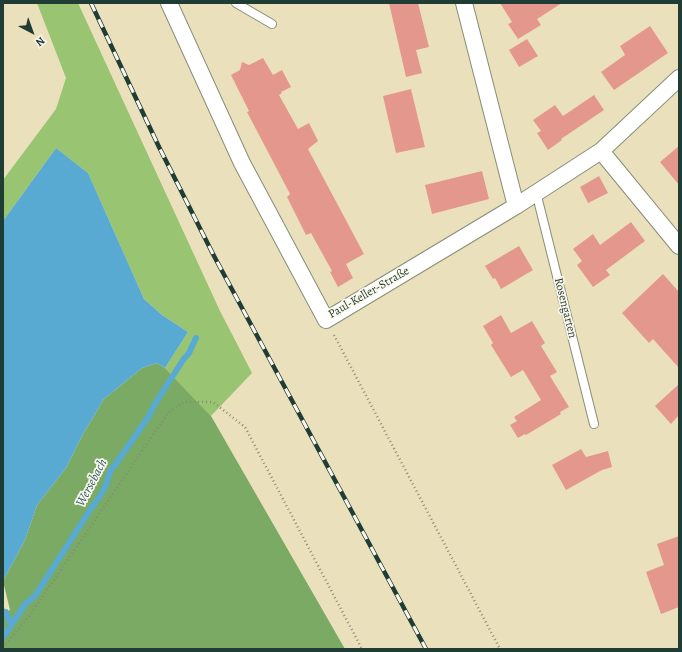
<!DOCTYPE html>
<meta charset="utf-8">
<style>
body{margin:0}
#map{position:relative;width:682px;height:652px;overflow:hidden;background:#ebe0bc;font-family:Alegreya,serif}
canvas{display:block}
.frame{position:absolute;inset:0;border:4px solid #1f3d34;pointer-events:none}
.north{position:absolute;left:12px;top:12px;width:40px;height:40px;-webkit-text-stroke:3px #fbf7ec;paint-order:stroke;rotate:139deg;font-size:11px;font-weight:700;line-height:16px;text-align:center;color:#1f3d34}
.north::after{content:'';display:block;margin:auto;width:14px;height:18px;background:#1f3d34;clip-path:polygon(50% 0,100% 100%,50% 72%,0 100%)}
</style>
<div id="map">
<canvas width="682" height="652"></canvas>
<div class="frame"></div>
<div class="north">N</div>
</div>
<script>
const ctx = document.querySelector('canvas').getContext('2d');
ctx.lineJoin = 'round';
function fill(path, color) { ctx.fillStyle = color; ctx.fill(path, 'evenodd'); }
function stroke(path, color, width, dash) { ctx.strokeStyle = color; ctx.lineWidth = width; ctx.lineCap = dash ? 'butt' : 'round'; ctx.setLineDash(dash || []); ctx.stroke(path); }
function write(font, color, halo, rows, align = 'center') {
  ctx.font = font + ' Alegreya,serif'; ctx.lineWidth = 3.5; ctx.setLineDash([]); ctx.textBaseline = 'middle'; ctx.strokeStyle = halo; ctx.fillStyle = color; for (const [text, x, y, turn = 0] of rows) {
    ctx.save(); ctx.translate(x, y); ctx.rotate((+turn || 0) * Math.PI / 180); ctx.textAlign = isNaN(turn) ? turn : align; if (halo) ctx.strokeText(text, 0, 0); ctx.fillText(text, 0, 0); ctx.restore();
  }
}
fill(new Path2D(`
 M 37,3 L 78,3 L 220,311 L 252,373 L 211,416 L 165,368 L 188,332 L 162,315 L 144,299 L 88,173 L 56,148 L 3,221 L 3,180 L 56,109 L 66,78 Z`), '#99c471');
fill(new Path2D(`
 M 157,363 L 165,368 L 211,416 L 345,649 L 3,649 L 3,605 L 6,612 L 10,610 L 3,581 L 25,540 L 37,505 L 66,468 L 83,434 L 104,399 L 142,368 Z`), '#7aaa63');
fill(new Path2D(`
 M 56,148 L 88,173 L 144,299 L 162,315 L 188,332 L 165,368 L 157,363 L 142,368 L 104,399 L 83,434 L 66,468 L 37,505 L 25,540 L 3,581 L 3,221 Z`), '#58aad3');
stroke(new Path2D(`
 M 6,612 L 11,625
 M 4,636 L 26,603 L 35,596 L 92,507 C 98,500 102,493 106,485 C 109,477 108,471 115,465 L 149,416 L 153,407 L 183,360 L 189,353 L 196,338`), '#58aad3', 6);
fill(new Path2D(`
 M 389,3 L 418,3 L 429,47 L 416,50 L 422,73 L 406,77 Z
 M 500,3 L 562,3 L 537,19 L 541,25 L 518,39 L 508,24 L 512,22 Z
 M 650,26 L 668,53 L 614,90 L 601,72 L 625,55 L 620,46 Z
 M 527,39 L 538,56 L 519,67 L 509,50 Z
 M 263,58 L 273,75 L 282,70 L 291,87 L 281,92 L 282,93 L 279,95 L 298,129 L 309,123 L 318,141 L 308,149 L 364,254 L 346,264 L 353,278 L 338,287 L 330,272 L 332,271 L 311,233 L 306,235 L 287,197 L 290,194 L 247,112 L 249,111 L 231,75 L 240,70 L 242,62 L 249,65 Z
 M 411,89 L 425,147 L 396,153 L 383,96 Z
 M 594,95 L 604,110 L 561,139 L 562,140 L 548,150 L 537,133 L 541,131 L 533,120 L 555,105 L 563,116 Z
 M 679,146 L 679,185 L 660,162 Z
 M 482,171 L 489,199 L 432,214 L 425,185 Z
 M 599,176 L 608,193 L 588,203 L 580,187 Z
 M 631,222 L 645,241 L 606,270 L 610,275 L 593,287 L 577,265 L 582,261 L 573,249 L 593,234 L 600,245 Z
 M 519,246 L 533,270 L 501,289 L 495,278 L 493,279 L 485,266 Z
 M 663,274 L 679,292 L 679,368 L 653,339 L 649,343 L 622,313 Z
 M 501,315 L 511,333 L 532,321 L 545,343 L 541,346 L 557,372 L 550,376 L 569,407 L 560,412 L 561,414 L 526,435 L 525,434 L 518,438 L 510,425 L 517,421 L 514,417 L 541,400 L 523,370 L 511,377 L 491,345 L 493,343 L 483,326 Z
 M 679,384 L 679,415 L 671,424 L 655,406 Z
 M 581,449 L 586,457 L 608,451 L 612,467 L 602,470 L 566,490 L 552,465 Z
 M 679,536 L 679,607 L 661,614 L 646,572 L 664,565 L 657,544 Z`), '#e4988d');
const lane = new Path2D(`
 M 236,3 L 272,24
 M 536,192 L 594,424`);
const street = new Path2D(`
 M 169,3 L 242,163 L 326,320 L 516,206 L 601,151 L 679,78
 M 464,3 L 516,206
 M 601,151 L 679,246`);
stroke(lane, '#858e78', 10);
stroke(street, '#858e78', 18);
stroke(new Path2D(`
 M 334,335 L 500,649
 M 3,647 L 30,615 L 168,413 L 184,402 L 213,402 L 245,427 L 362,649`), '#858e78', 2.5, [1, 3]);
stroke(lane, '#fff', 8);
stroke(street, '#fff', 16);
const rail = new Path2D(`
 M 91,3 L 159,147 L 214,256 L 426,649`);
stroke(rail, '#1f3d34', 4.5);
stroke(rail, '#fbf7ec', 3, [9]);
write('12px', '#1f3d34', '#fbf7ec', [
 ["Paul-Keller-Straße",369,293,-30],
 ["Rosengarten",565,308,76]
]);
write('italic 13px', '#305e64', '#fbf7ec', [
 ["Wersebach",92,483,-62]
]);
</script>
